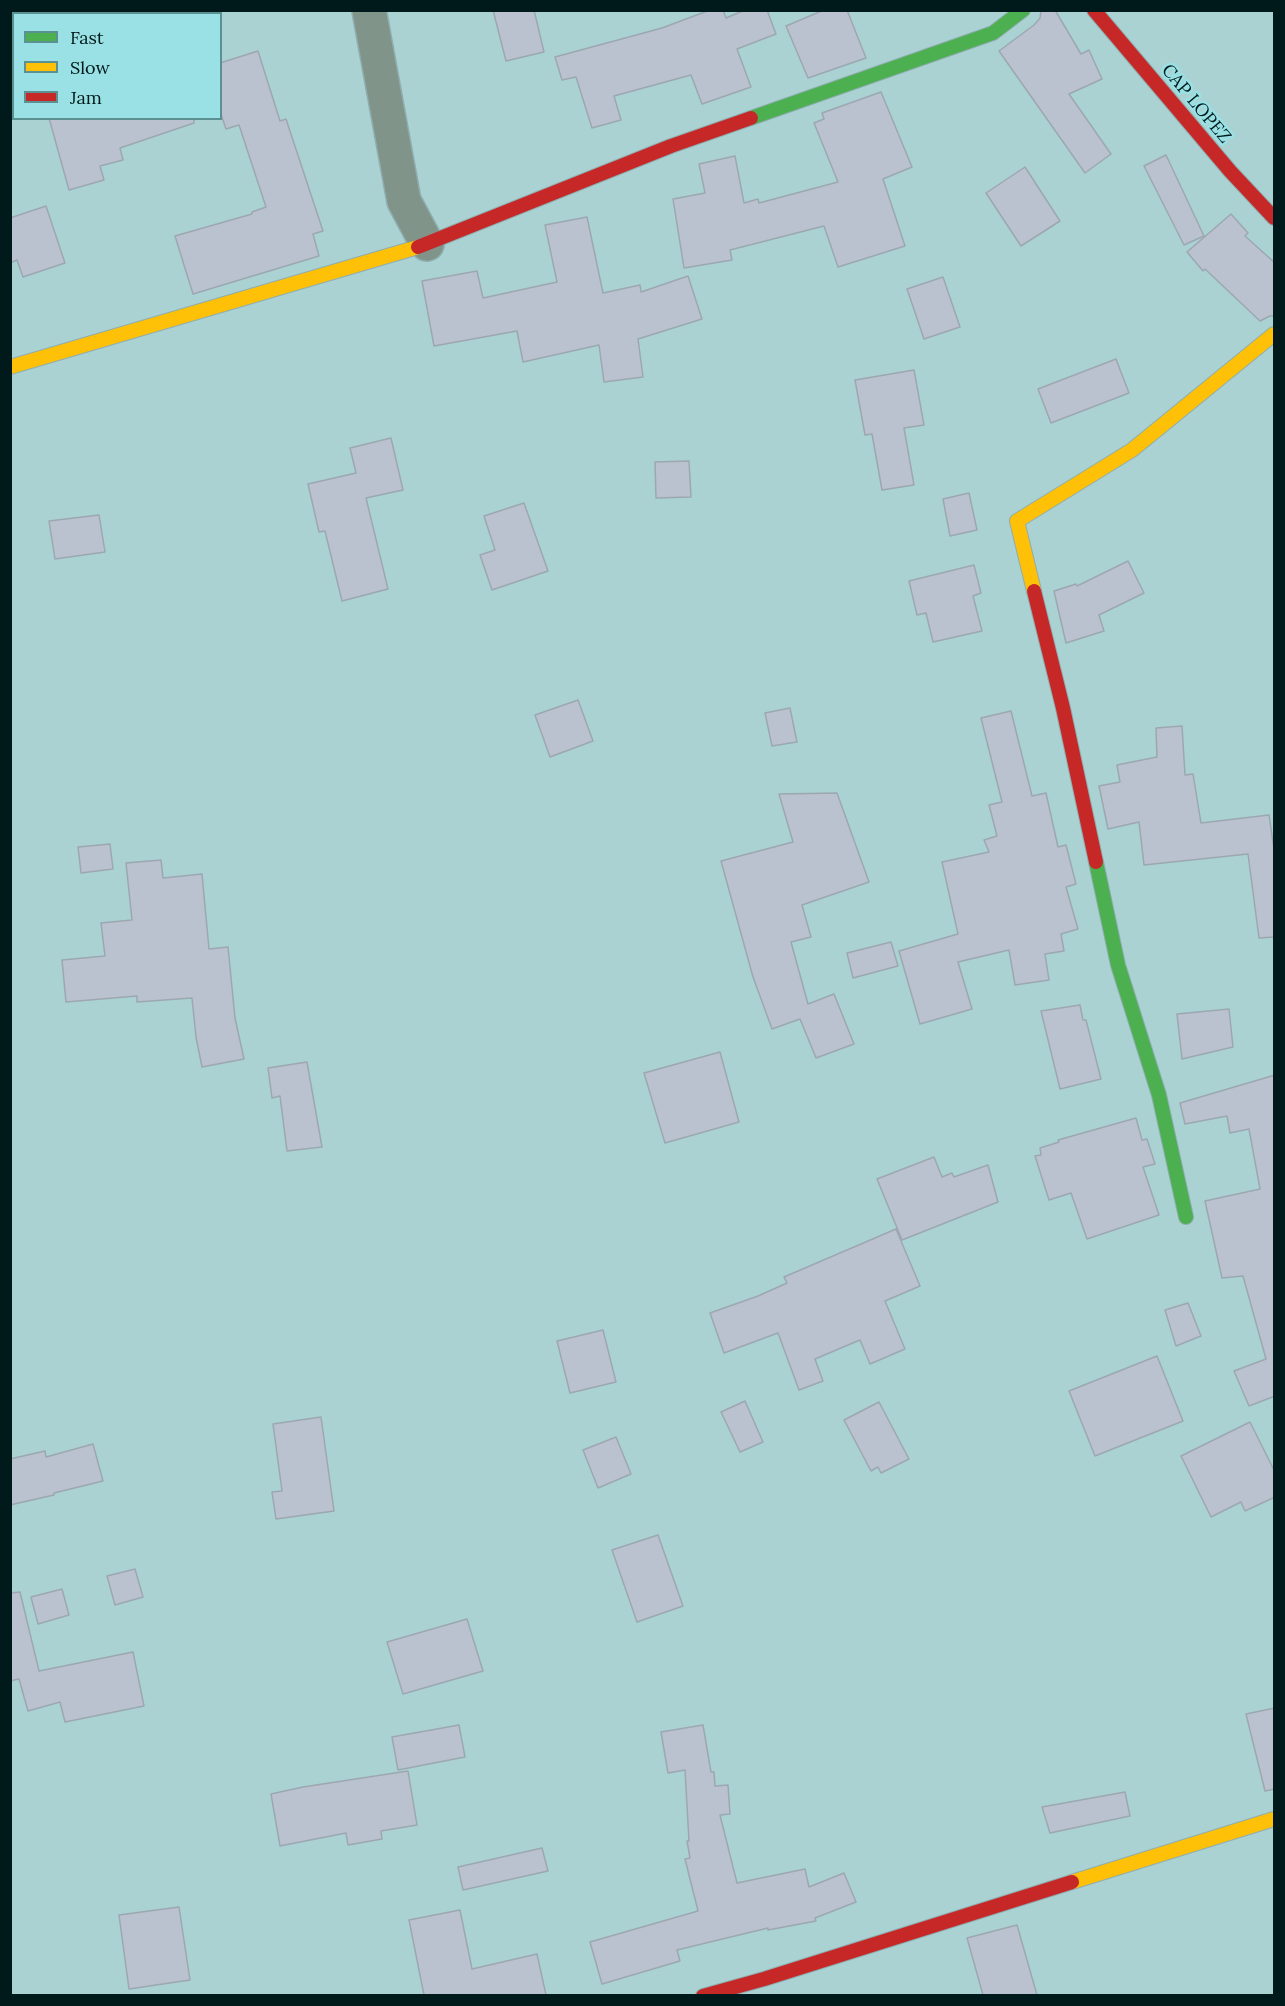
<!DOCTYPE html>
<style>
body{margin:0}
#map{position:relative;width:1285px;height:2006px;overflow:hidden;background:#aad2d3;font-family:Lora,serif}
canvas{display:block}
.frame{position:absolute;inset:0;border:12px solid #00191b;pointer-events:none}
.legend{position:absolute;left:12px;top:12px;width:210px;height:108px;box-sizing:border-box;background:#99e1e4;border:2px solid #5c9194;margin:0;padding:8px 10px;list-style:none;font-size:18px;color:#00191b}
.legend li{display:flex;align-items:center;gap:12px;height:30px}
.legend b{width:30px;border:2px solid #5c9194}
</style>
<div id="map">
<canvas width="1285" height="2006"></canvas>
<div class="frame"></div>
<ul class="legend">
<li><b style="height:8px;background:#4caf50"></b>Fast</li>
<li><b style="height:8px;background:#ffc107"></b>Slow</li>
<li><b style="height:8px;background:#c62828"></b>Jam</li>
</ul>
</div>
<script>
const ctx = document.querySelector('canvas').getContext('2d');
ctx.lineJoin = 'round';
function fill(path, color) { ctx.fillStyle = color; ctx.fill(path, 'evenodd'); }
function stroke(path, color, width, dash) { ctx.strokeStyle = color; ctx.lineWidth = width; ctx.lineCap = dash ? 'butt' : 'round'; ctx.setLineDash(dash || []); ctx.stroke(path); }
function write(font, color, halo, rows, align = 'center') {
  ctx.font = font + ' Lora,serif'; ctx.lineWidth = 5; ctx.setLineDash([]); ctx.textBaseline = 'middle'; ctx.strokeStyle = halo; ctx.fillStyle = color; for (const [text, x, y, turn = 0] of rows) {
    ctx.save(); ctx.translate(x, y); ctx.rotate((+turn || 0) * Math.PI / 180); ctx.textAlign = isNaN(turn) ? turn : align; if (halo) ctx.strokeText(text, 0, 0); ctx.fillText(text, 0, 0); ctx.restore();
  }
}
const building = new Path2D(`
 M 493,10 L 534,10 L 544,52 L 506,61 Z
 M 710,10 L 723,10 L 726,18 L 745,10 L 767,10 L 776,34 L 737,49 L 751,87 L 702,104 L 691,75 L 614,96 L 621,120 L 592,128 L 576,77 L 562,80 L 555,57 L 662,28 Z
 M 824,10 L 847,10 L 866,58 L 808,78 L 786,26 Z
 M 1041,10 L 1055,10 L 1081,54 L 1089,50 L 1102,79 L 1069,94 L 1111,154 L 1085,173 L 999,51 L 1034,25 L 1040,18 Z
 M 258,51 L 280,121 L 286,119 L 323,231 L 313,234 L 319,256 L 193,294 L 175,236 L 252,214 L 252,212 L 266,207 L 239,125 L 226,129 L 220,111 L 220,63 Z
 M 881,92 L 912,167 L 883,179 L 905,246 L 838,267 L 824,226 L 730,250 L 732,260 L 684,268 L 673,199 L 705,193 L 699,164 L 735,156 L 744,203 L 758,199 L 759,203 L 838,182 L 814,123 L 824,119 L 822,113 Z
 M 49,118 L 194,118 L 194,123 L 120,148 L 123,160 L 100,166 L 104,180 L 69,190 Z
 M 1166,155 L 1204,236 L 1184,245 L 1144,166 Z
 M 1025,167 L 1060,221 L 1021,246 L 986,193 Z
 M 46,206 L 65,263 L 23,277 L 17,260 L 10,263 L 10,218 Z
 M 1231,214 L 1248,233 L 1245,236 L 1275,263 L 1275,316 L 1270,316 L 1260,321 L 1205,269 L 1203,271 L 1187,252 Z
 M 587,217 L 603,293 L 640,285 L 641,292 L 688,276 L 702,319 L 638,339 L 643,377 L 604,382 L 599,345 L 523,362 L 517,331 L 434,346 L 422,281 L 477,271 L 483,298 L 557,282 L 545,225 Z
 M 943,277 L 960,327 L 924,339 L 907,289 Z
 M 1116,359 L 1129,393 L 1051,423 L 1038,389 Z
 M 914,370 L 924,425 L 904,428 L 914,485 L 882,490 L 872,434 L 865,435 L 855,380 Z
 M 391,438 L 403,490 L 366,498 L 388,589 L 342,601 L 325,531 L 319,532 L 308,484 L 356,473 L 350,448 Z
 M 689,461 L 691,497 L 656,498 L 655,462 Z
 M 969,493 L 977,530 L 950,536 L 943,499 Z
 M 524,503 L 548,571 L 492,590 L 480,555 L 495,550 L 484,516 Z
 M 99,515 L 105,552 L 55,559 L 49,521 Z
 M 1128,561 L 1144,593 L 1099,615 L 1104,631 L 1066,643 L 1054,591 L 1076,584 L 1077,586 Z
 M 974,565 L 981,593 L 973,596 L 982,631 L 933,642 L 926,613 L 917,615 L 909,581 Z
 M 578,700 L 593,741 L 550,757 L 535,715 Z
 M 790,708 L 797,742 L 772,746 L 765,713 Z
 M 1011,711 L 1032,796 L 1046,793 L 1058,847 L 1066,845 L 1076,884 L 1066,887 L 1078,929 L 1061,934 L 1064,951 L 1045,954 L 1049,980 L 1015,985 L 1009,950 L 958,962 L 972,1009 L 920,1024 L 899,951 L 958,934 L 942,862 L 989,852 L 984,840 L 997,836 L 989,805 L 1002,802 L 981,718 Z
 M 1182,726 L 1185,775 L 1193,774 L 1201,823 L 1269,815 L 1275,856 L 1275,937 L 1259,938 L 1248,854 L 1144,865 L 1139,822 L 1108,829 L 1099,786 L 1120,782 L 1117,765 L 1157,757 L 1156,728 Z
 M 837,793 L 869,882 L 802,905 L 811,937 L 791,942 L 808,1004 L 834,994 L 854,1044 L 816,1058 L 800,1019 L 772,1029 L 753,977 L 721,861 L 793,842 L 779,794 Z
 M 110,844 L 113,869 L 81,873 L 78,847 Z
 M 161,860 L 163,878 L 202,874 L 209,949 L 228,947 L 235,1018 L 244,1059 L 202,1067 L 196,1037 L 192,998 L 137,1002 L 137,996 L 66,1002 L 62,960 L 105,956 L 101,923 L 132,920 L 126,863 Z
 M 891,942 L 898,966 L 853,978 L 847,953 Z
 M 1080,1005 L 1083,1020 L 1086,1020 L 1101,1079 L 1060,1089 L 1041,1011 Z
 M 1229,1009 L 1233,1047 L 1182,1059 L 1177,1014 Z
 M 720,1052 L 739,1122 L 665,1143 L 644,1073 Z
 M 307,1062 L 322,1147 L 287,1151 L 280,1096 L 272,1098 L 268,1068 Z
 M 1275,1075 L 1275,1396 L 1249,1406 L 1234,1371 L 1266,1359 L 1243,1276 L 1222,1278 L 1205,1201 L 1260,1189 L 1249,1129 L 1230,1133 L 1227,1116 L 1185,1124 L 1180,1103 Z
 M 1136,1118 L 1142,1140 L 1147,1139 L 1155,1164 L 1143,1167 L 1159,1215 L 1087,1239 L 1071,1193 L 1049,1200 L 1035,1156 L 1041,1155 L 1040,1148 L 1059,1142 L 1058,1140 Z
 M 934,1157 L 942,1177 L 952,1173 L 954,1177 L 988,1165 L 998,1202 L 902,1240 L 877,1179 Z
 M 896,1229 L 920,1286 L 885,1301 L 905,1349 L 870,1364 L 860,1340 L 815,1359 L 823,1381 L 799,1390 L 778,1333 L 724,1353 L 710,1313 L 758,1296 L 787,1283 L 784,1277 Z
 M 1188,1303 L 1201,1336 L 1176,1346 L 1165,1310 Z
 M 603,1330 L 616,1382 L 570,1393 L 557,1341 Z
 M 1157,1356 L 1183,1421 L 1095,1456 L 1069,1391 Z
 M 745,1401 L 763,1442 L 740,1452 L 721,1412 Z
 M 879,1402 L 909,1459 L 881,1473 L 878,1467 L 871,1471 L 844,1420 Z
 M 321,1417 L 334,1511 L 276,1519 L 272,1492 L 282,1491 L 273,1424 Z
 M 1250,1422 L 1275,1472 L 1275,1497 L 1245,1511 L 1241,1502 L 1211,1517 L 1181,1456 Z
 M 616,1437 L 631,1474 L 598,1488 L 583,1450 Z
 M 93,1444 L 103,1481 L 54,1493 L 54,1495 L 10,1505 L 10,1459 L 45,1451 L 46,1457 Z
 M 658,1535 L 683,1606 L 637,1622 L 612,1550 Z
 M 135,1569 L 143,1597 L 115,1605 L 107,1576 Z
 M 62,1589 L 69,1615 L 38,1624 L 31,1597 Z
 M 20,1592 L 39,1671 L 133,1652 L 144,1706 L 65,1722 L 60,1702 L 28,1711 L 19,1679 L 10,1681 L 10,1593 Z
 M 467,1619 L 483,1671 L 403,1694 L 387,1642 Z
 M 1275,1708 L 1275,1789 L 1265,1791 L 1246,1714 Z
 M 459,1725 L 465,1757 L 398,1770 L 392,1737 Z
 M 703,1725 L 711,1772 L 714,1772 L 715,1786 L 728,1785 L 730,1814 L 720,1815 L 737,1883 L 805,1869 L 809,1887 L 844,1873 L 856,1902 L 815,1918 L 816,1921 L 768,1930 L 768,1928 L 677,1950 L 680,1961 L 602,1984 L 590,1942 L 698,1911 L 685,1859 L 690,1858 L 687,1841 L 689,1841 L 685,1770 L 668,1773 L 661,1732 Z
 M 408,1771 L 417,1825 L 381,1831 L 382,1839 L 348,1845 L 346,1833 L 280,1846 L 271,1794 L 303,1787 Z
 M 1125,1792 L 1130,1816 L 1050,1833 L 1042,1807 Z
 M 542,1848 L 548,1871 L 463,1890 L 458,1867 Z
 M 179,1907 L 190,1980 L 129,1989 L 119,1915 Z
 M 460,1910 L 472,1969 L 537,1954 L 546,1995 L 424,1995 L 409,1920 Z
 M 1017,1925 L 1037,1995 L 983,1995 L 967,1938 Z`);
fill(building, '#bac1cf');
stroke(building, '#9ca8b0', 1.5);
const street = new Path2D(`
 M 369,10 L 404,201 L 427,244`);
const fast = new Path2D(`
 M 751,118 L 993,33 L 1023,10
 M 1096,862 L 1118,965 L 1159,1095 L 1186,1217`);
const slow = new Path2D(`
 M 10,367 L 418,247
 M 1034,591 L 1017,521 L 1132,450 L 1274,334
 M 1072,1882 L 1274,1819`);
const jam = new Path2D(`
 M 1094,10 L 1230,171 L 1274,218
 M 418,247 L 671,146 L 751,118
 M 1034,591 L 1063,708 L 1096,862
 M 703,1996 L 764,1979 L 1072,1882`);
stroke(street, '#8fadaf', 36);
stroke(fast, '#8fadaf', 16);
stroke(slow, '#8fadaf', 16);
stroke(jam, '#8fadaf', 16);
stroke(street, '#809489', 33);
stroke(fast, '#4caf50', 14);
stroke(slow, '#ffc107', 14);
stroke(jam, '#c62828', 14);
write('18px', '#00191b', '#99e1e4', [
 ["CAP LOPEZ",1196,104,50]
]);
</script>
